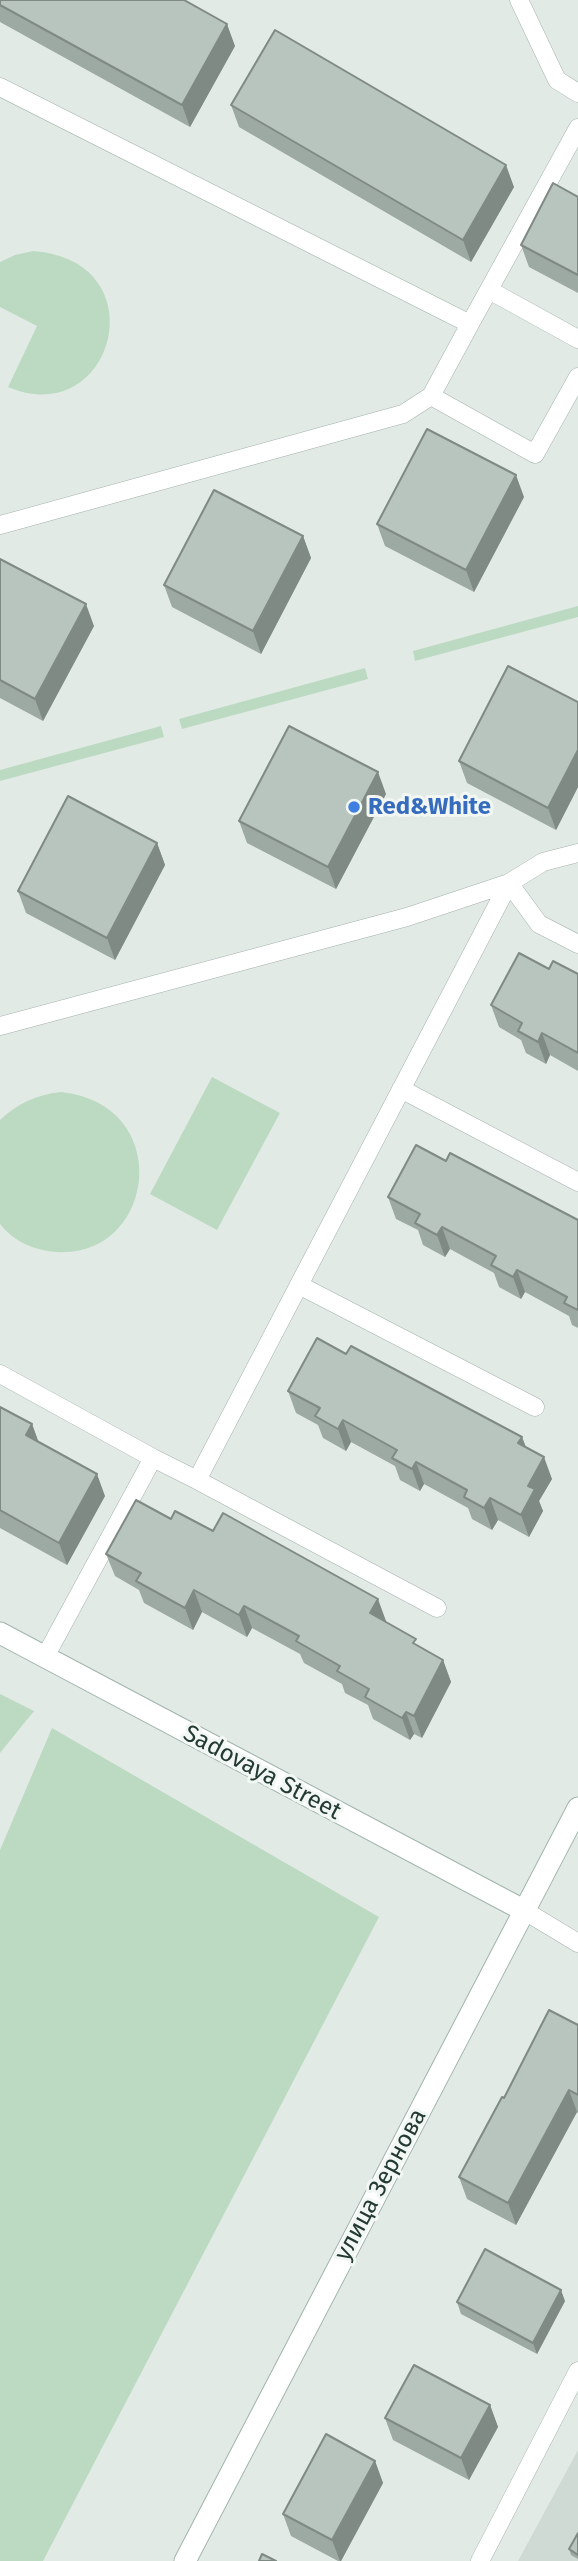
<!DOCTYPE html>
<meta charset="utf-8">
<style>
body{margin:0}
canvas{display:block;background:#e2eae6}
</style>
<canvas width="578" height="2561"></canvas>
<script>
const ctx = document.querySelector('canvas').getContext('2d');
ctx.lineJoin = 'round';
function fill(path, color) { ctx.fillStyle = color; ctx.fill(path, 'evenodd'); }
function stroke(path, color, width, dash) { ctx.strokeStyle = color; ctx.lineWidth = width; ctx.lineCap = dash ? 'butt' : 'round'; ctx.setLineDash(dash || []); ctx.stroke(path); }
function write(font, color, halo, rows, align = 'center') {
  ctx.font = font + ' "Fira Sans",sans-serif'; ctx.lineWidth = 6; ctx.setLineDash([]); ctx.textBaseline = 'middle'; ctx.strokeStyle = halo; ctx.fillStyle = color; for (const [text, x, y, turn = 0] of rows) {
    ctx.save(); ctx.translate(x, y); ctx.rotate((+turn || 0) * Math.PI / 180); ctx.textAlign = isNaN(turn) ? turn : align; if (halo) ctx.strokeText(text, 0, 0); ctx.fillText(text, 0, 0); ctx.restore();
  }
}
fill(new Path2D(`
 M 578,2450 L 578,2561 L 518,2561 Z`), '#d0dad4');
fill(new Path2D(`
 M 33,251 C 160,260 114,432 8,387 L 37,326 L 0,307 L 0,262 L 15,255 Z
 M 578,606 L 578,617 L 415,661 L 413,651 Z
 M 365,668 L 368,679 L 182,729 L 179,719 Z
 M 161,726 L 164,737 L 0,781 L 0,770 Z
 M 212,1077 L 280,1113 L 217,1230 L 150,1194 Z
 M 61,1092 C 176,1104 156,1259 56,1252 C 34,1250 14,1242 0,1224 L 0,1120 C 18,1103 36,1095 61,1092 Z
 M 0,1694 L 34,1711 L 0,1753 Z
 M 52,1728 L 379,1917 L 43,2561 L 0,2561 L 0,1850 Z`), '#bcdac2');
const lane = new Path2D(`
 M 519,0 L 557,80 L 578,93
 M 0,87 L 470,324 L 578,128
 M 489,290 L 578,339
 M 431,396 L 535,454 L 578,377
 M 0,525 L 403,414 L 431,396 L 470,324
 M 0,1026 L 407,917 L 509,883 L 539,924 L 578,944
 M 401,1089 L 578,1182
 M 299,1285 L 535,1407
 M 0,1374 L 153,1458 L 45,1657
 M 153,1458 L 197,1480 L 509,883 L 543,862 L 578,853
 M 197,1480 L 437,1608
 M 525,1911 L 578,1943
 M 480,2561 L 578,2371`);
const secondary = new Path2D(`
 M 0,1633 L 525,1911
 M 185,2561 L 578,1808`);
stroke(lane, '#a5b2ac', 19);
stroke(secondary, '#a1b5ac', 23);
stroke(lane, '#fff', 18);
stroke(secondary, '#fff', 21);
fill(new Path2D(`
 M 0,0 L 235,46 L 190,127 L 0,22 Z
 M 231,105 L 514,187 L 471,262 L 239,127 Z
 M 578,197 L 578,293 L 529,267 L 521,245 Z
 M 524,497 L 474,592 L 385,546 L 377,524 Z
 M 303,536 L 311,558 L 261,654 L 172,607 L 164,585 Z
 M 0,559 L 94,626 L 43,721 L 0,698 Z
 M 578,702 L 578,787 L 556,830 L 467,783 L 459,761 Z
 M 386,794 L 336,889 L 247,843 L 239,821 Z
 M 157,843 L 165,865 L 115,960 L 26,913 L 18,891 Z
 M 549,969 L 578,974 L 578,1071 L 550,1055 L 546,1064 L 526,1053 L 521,1040 L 499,1027 L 491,1005 Z
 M 446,1161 L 578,1220 L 578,1328 L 572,1325 L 569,1316 L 525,1292 L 521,1299 L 499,1287 L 494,1273 L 450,1249 L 445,1257 L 423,1245 L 418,1230 L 396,1219 L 388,1197 Z
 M 346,1354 L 522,1437 L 526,1447 L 552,1479 L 539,1501 L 543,1511 L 529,1537 L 498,1520 L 492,1530 L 472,1519 L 468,1508 L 424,1484 L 420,1491 L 400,1480 L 395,1466 L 351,1442 L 346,1451 L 323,1438 L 318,1425 L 296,1413 L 288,1391 Z
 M 0,1407 L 32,1424 L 38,1441 L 105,1496 L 67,1565 L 0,1528 Z
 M 171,1519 L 213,1531 L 386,1621 L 385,1622 L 418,1646 L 443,1660 L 451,1682 L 422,1738 L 414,1734 L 410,1740 L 373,1719 L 368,1705 L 345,1693 L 342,1684 L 304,1663 L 300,1654 L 252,1628 L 247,1637 L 202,1612 L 193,1630 L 144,1603 L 139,1590 L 115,1576 L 106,1554 Z
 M 578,2025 L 578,2113 L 577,2112 L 516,2225 L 467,2199 L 459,2177 L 504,2098 Z
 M 565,2301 L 537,2354 L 461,2314 L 457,2302 Z
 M 490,2405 L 498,2427 L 469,2480 L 393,2440 L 385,2418 Z
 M 375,2461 L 383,2483 L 341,2561 L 338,2561 L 291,2536 L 283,2514 Z
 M 578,2533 L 578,2559 L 571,2555 L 569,2549 Z`), '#9da9a3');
fill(new Path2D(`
 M 227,24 L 235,46 L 190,127 L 182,105 Z
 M 506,165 L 514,187 L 471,262 L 463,240 Z
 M 516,475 L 524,497 L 474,592 L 466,570 Z
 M 303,536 L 311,558 L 261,654 L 253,631 Z
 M 86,604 L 94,626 L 43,721 L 35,699 Z
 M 578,750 L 578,787 L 556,830 L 548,808 Z
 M 378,772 L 386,794 L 336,889 L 328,867 Z
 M 157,843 L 165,865 L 115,960 L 107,938 Z
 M 542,1033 L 550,1055 L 546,1064 L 538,1042 Z
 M 442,1227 L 450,1249 L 445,1257 L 437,1235 Z
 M 517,1270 L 525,1292 L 521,1299 L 513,1277 Z
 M 343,1420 L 351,1442 L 346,1451 L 338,1429 Z
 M 32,1424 L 40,1446 L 26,1435 Z
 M 522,1437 L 530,1459 L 518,1443 Z
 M 544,1457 L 552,1479 L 539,1501 L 543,1511 L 529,1537 L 521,1515 L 528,1486 Z
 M 416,1462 L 424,1484 L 420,1491 L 412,1469 Z
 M 97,1474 L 105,1496 L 67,1565 L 59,1543 Z
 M 490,1498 L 498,1520 L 492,1530 L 484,1508 Z
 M 194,1590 L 202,1612 L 193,1630 L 185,1608 Z
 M 378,1599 L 386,1621 L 378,1635 L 370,1613 Z
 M 244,1606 L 252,1628 L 247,1637 L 239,1615 Z
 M 443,1660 L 451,1682 L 422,1738 L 414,1716 Z
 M 406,1712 L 414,1734 L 410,1740 L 402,1718 Z
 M 569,2090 L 577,2112 L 516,2225 L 508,2203 Z
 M 561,2290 L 565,2301 L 537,2354 L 533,2343 Z
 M 490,2405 L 498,2427 L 469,2480 L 461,2458 Z
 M 375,2461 L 383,2483 L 341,2561 L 340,2561 L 332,2540 Z`), '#808a85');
const building = new Path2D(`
 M 0,0 L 184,0 L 227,24 L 182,105 L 0,5 Z
 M 275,30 L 506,165 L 463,240 L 231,105 Z
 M 553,183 L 578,197 L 578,275 L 521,245 Z
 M 427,429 L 516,475 L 466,570 L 377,524 Z
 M 214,490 L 303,536 L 253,631 L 164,585 Z
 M 0,559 L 86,604 L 35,699 L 0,680 Z
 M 508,666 L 578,702 L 578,750 L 548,808 L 459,761 Z
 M 289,726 L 378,772 L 328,867 L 239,821 Z
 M 68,796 L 157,843 L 107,938 L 18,891 Z
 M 519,953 L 549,969 L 553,961 L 578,974 L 578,1053 L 542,1033 L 538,1042 L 518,1031 L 522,1023 L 491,1005 Z
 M 416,1145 L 446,1161 L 450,1153 L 578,1220 L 578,1310 L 564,1303 L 567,1297 L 517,1270 L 513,1277 L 491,1265 L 496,1256 L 442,1227 L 437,1235 L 415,1223 L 420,1214 L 388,1197 Z
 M 317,1338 L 346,1354 L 351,1346 L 522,1437 L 518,1443 L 544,1457 L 528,1486 L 535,1489 L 521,1515 L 490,1498 L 484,1508 L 464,1497 L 467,1490 L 416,1462 L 412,1469 L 392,1458 L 397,1450 L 343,1420 L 338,1429 L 315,1416 L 320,1408 L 288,1391 Z
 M 0,1407 L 32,1424 L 26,1435 L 97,1474 L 59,1543 L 0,1510 Z
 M 136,1500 L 171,1519 L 175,1511 L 213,1531 L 223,1513 L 378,1599 L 370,1613 L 416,1639 L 413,1643 L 443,1660 L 414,1716 L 406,1712 L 402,1718 L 365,1697 L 369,1689 L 337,1671 L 340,1666 L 296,1641 L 299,1636 L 244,1606 L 239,1615 L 194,1590 L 185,1608 L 136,1581 L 141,1573 L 106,1554 Z
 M 549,2010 L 578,2025 L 578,2095 L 569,2090 L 508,2203 L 459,2177 L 502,2097 L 504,2098 Z
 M 485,2249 L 561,2290 L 533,2343 L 457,2302 Z
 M 414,2365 L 490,2405 L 461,2458 L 385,2418 Z
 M 326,2434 L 375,2461 L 332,2540 L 283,2514 Z
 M 578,2533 L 578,2555 L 569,2549 Z
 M 262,2554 L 276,2561 L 259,2561 Z`);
fill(building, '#b7c5be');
stroke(building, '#808a85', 2);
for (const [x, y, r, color] of [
 [354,807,7,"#3f7fe0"]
]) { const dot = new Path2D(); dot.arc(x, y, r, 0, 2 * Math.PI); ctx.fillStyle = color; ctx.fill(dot); stroke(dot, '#f2f7f4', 2.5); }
write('bold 24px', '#366cbe', '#f2f7f4', [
 ["Red&White",368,807]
], 'left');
write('24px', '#233a32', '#f2f7f4', [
 ["Sadovaya Street",262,1773,28],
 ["улица Зернова",381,2185,-62]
]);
</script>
